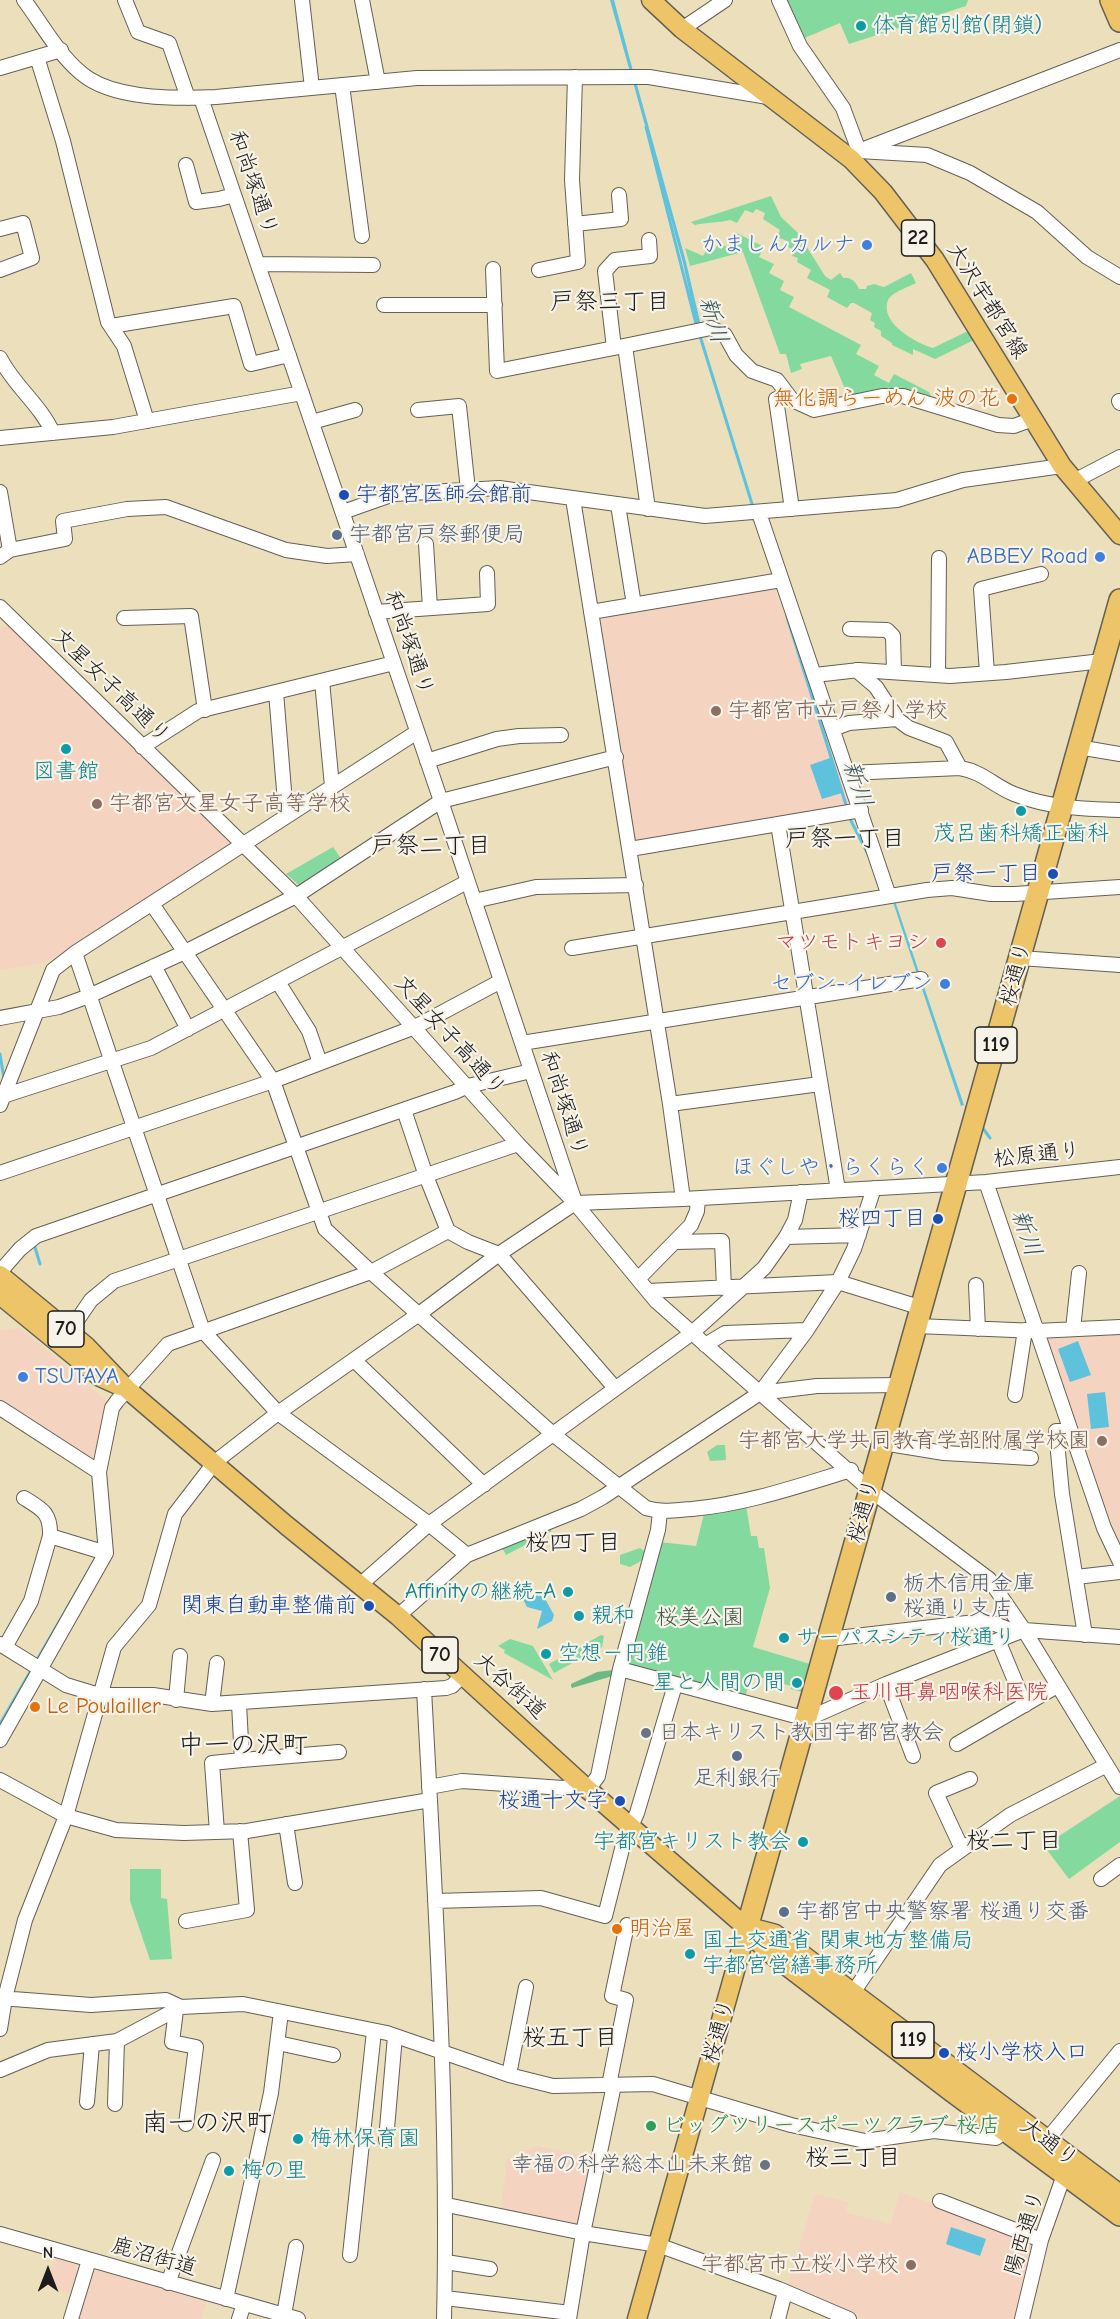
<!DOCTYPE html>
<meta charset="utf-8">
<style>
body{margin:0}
#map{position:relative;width:1120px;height:2319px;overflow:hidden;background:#ebdfbc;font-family:"Comic Neue",sans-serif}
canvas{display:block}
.north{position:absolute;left:18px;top:2241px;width:60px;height:60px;-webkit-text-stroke:4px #f7f3e8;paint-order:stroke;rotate:0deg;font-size:16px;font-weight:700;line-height:24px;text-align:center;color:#1c1c1c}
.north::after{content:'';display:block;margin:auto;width:21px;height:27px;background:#1c1c1c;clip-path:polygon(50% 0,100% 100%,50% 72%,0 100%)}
</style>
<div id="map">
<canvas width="1120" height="2319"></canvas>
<div class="north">N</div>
</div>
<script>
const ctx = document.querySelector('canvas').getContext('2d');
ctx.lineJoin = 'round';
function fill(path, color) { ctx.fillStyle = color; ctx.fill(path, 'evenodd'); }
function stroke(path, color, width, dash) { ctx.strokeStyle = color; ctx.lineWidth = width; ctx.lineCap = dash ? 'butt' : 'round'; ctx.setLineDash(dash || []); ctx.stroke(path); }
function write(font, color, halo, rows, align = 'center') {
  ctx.font = font + ' "Comic Neue","Klee One",sans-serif'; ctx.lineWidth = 4.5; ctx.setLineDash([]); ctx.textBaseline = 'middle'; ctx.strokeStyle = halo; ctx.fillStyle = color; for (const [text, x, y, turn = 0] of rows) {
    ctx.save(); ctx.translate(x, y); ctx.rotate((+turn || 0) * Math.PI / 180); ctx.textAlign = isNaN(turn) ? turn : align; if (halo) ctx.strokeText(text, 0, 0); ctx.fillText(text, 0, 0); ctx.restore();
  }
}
fill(new Path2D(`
 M 773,585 L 854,806 L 635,841 L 595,617 Z
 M 10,624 L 153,766 L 235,842 L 65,953 L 43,963 L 0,970 L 0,629 Z
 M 20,1328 L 108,1402 L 110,1409 L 98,1458 L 93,1460 L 0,1403 L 0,1330 Z
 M 1120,1335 L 1120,1546 L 1047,1337 Z
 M 537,2146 L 599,2159 L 581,2228 L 501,2210 L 507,2159 Z
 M 900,2192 L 1035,2243 L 1015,2319 L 864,2319 L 787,2288 L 815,2194 L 848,2202 L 846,2213 L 891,2224 Z
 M 54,2258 L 77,2264 L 81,2270 L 73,2294 L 46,2286 Z
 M 91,2269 L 207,2300 L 201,2319 L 76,2319 Z`), '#f5d3c1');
fill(new Path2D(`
 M 784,0 L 968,0 L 966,6 L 849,44 L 840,23 L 802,39 Z
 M 771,196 L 781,217 L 798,233 L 825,276 L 831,280 L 840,273 L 843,278 C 851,277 856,282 859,289 L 866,289 L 867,286 L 874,284 L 884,287 L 911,273 L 916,283 C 909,287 892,292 888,300 C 879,323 916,343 933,348 L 968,331 L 974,340 L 935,359 L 913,349 L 913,355 L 892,345 L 892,343 L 881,336 L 881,331 L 874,327 L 875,323 L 870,320 L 872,313 L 854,303 L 851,303 L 847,308 L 827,297 L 830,290 L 807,278 L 811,270 L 797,262 L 798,258 L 792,256 L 794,250 L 786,246 L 787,241 L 777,237 L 780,230 L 763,219 L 765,213 L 756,209 L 753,213 L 745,210 L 737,223 L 730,220 C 718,223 707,222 695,225 L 691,222 Z
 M 735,232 L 764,247 L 759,257 L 774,264 L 769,273 L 784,281 L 780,290 L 794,297 L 789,307 L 861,345 L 856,354 L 879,366 L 874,375 L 889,383 L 894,374 L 929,392 L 934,402 L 849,398 L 831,356 L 800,364 L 802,369 L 791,373 L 786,354 L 780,354 L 743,252 L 690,266 L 685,248 L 703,256 L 708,248 L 714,251 L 719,243 L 727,247 Z
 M 333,847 L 342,860 L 300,886 L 286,874 Z
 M 717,1445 L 725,1445 L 726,1460 L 710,1461 L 707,1452 Z
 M 746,1505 L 751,1536 L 757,1536 L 759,1548 L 764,1548 L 770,1588 L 753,1647 L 810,1664 L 802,1692 L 791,1689 L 791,1686 L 752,1675 L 744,1700 L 625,1664 L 659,1542 L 696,1546 L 705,1510 Z
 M 549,1527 L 552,1531 L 506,1555 L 501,1546 Z
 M 640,1548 L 648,1554 L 646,1558 L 630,1567 L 620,1564 L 620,1555 Z
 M 601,1635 L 604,1636 L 602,1647 L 554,1673 L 549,1664 Z
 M 510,1639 L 533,1646 L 553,1680 L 504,1653 L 505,1650 L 498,1646 Z
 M 1120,1796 L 1120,1842 L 1069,1879 L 1044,1846 Z
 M 130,1869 L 161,1869 L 161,1898 L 167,1899 L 172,1959 L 150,1960 L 130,1901 Z`), '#84da9e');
fill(new Path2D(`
 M 613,1670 L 616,1675 L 572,1688 L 571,1686 L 571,1684 L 597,1672 Z`), '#6bba85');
fill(new Path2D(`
 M 610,0 L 614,0 L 633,71 L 630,72 Z
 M 636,81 L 686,262 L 701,326 L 697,327 L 683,263 L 633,82 Z
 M 830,758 L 842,793 L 822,799 L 810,765 Z
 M 895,901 L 964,1105 L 961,1106 L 893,902 Z
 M 1078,1341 L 1091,1375 L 1070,1382 L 1058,1349 Z
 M 1105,1392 L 1109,1427 L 1091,1429 L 1087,1394 Z
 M 97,1553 L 100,1554 L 0,1728 L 0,1721 Z
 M 523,1586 L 527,1588 L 526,1592 L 544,1597 L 554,1615 L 552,1621 L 537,1629 L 542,1611 L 527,1607 L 521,1595 Z
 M 951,2227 L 986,2239 L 980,2256 L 946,2244 Z`), '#5fc2dd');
stroke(new Path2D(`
 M 646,127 L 696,324
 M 700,336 L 753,507
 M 787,617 L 847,808
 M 849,817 L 868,854
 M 0,1054 L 4,1079
 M 982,1127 L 990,1138
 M 34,1244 L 40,1264`), '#5fc2dd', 3);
const minor = new Path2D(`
 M 24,0 C 42,24 58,54 81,73 C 112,100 177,99 216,97 L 417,78 L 636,77 L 649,77 L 768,97
 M 125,0 L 138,32 L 169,43 L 188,98
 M 302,0 L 312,88
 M 362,0 L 378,82
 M 779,0 L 800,46 L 843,108 L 859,151 L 927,155 L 970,173 L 1037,212 L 1087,257 L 1120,277
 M 682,29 L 725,0
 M 37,57 L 63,141 L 108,322 L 124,346 L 147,421
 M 0,68 L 61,50
 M 342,85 L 362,236
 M 201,98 L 441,801 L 574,1199
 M 864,149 L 1120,50
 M 186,165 L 196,202 L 219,199 L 234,195
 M 575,224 L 621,219 L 619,195
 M 0,229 L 23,223 L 32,258 L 0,270
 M 649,240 L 650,256 L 615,260 L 605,271 L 614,348 L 711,328 L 725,335 L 736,355 L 752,371 L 777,380 L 792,400 L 814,410 L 882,396 L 903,396 L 998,425 L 1014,426 L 1033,419
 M 258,264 L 373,265
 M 493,269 L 497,371 L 614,348
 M 539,270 L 578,262 L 572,180 L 575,77
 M 384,305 L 495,305
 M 111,326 L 234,306 L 251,364 L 289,355
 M 625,346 L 648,509
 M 0,358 C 14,386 40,404 53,433
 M 789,396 L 776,399 L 792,509
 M 1119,401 L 1120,403
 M 418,410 L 459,406 L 468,490
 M 312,422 L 355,410
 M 0,438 L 113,427 L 302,393
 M 1074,481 L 1120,457
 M 0,492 L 10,550 L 0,557
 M 573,499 L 670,1104 L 683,1199
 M 618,505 L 634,605
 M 343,512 L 394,494 L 499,488 L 705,516 L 897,500 L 963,480 L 1062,466
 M 759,513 L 889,896
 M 426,544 L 430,608
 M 10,550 L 65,539 L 63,521 L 127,509 L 166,507 L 286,550 L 327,556 L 357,554
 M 0,607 L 296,896 L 518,1144 L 575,1203 L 656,1301 L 870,1490 L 989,1579 L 1024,1630 L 1120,1787
 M 376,612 L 488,604 L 487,573
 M 591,612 L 781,580
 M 124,618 L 191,616 L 205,710
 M 850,629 L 887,630 L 893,636 L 894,672
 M 856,670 L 876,687 L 897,719 L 909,728 L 946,742 L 960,768 C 983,772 994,786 1014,794 C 1049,808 1084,809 1120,810
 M 987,673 L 981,589 L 1041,574
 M 815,675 L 859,670 L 950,676 L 1006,672 L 1102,661
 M 938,675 L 939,558
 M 322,681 L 332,786
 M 276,692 L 286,815
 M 833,729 L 849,723 L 897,719
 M 142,747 L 198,711 L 394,663
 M 1078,747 L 1120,754
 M 427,761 L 497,739 L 519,736 L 561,735
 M 848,773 L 960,768
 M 778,824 L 838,1190
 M 630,849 L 861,810
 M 474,901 L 536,887 L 636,885
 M 152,904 L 273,1081 L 325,1229 L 371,1272 L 554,1435 L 646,1508 C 662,1513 676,1510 692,1509 C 747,1504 798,1486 851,1470
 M 572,948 L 927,890 L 952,888 L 991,894 L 1015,894 L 1120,887
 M 75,953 L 203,1331 L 278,1413 L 429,1524 L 467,1555
 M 1020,958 L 1120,965
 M 154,966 L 188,1029
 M 278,982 L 309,1031 L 320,1063
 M 0,1018 L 59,1007 L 89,996 L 185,952 L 296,896 L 441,801 L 616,757
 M 522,1043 L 921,979
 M 3,1096 L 151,1048 L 467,882
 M 670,1104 L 820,1084
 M 0,1105 L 53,970 L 75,953 L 417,732
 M 404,1110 L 426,1176 L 448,1231 L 468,1242 L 499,1254 L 615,1388
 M 0,1173 L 273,1081 L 415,1027 L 501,981
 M 986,1182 L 1104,1528 L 1120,1562
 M 786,1237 L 859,1235
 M 675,1242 L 722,1241 L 724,1288
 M 0,1272 L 20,1249 L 36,1236 L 455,1092 L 468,1086 L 531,1071
 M 638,1279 L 691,1225 L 697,1211 L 698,1199
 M 976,1285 L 978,1329
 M 648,1291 L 838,1282 L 922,1308
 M 917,1326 L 1037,1331 L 1120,1327
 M 1073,1329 L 1079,1273
 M 69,1332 L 91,1300 L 114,1281 L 518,1144
 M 705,1345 L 725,1333 L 807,1330
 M 354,1360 L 484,1485
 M 760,1393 L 817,1386 L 900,1385
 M 1015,1395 L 1025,1330
 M 0,1408 L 99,1472
 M 1070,1431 L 1056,1431 L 1062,1494 L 1085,1635
 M 883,1443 L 944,1453 L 1031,1458
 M 24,1498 C 42,1509 51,1513 50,1536 L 106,1553
 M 1076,1577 L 1120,1572
 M 361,1584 L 429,1524 L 692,1333 L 764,1268 L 786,1237 L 795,1220 L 801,1192
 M 398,1616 L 467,1555 L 581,1509 L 603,1497 L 760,1393 L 807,1330 L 838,1282 L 854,1249 L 874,1188
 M 829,1639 L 984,1621 C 997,1623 1009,1632 1022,1631
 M 998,1640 L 1025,1705
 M 0,1644 L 66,1685 L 99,1695 L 153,1695 L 212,1704 L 446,1688 L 452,1686 L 462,1676
 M 5,1647 L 31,1601 L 50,1536
 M 620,1669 L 807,1719 L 886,1684 L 1024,1630 L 1120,1637
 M 886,1684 L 913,1756
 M 424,1689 C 435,1899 449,2109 444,2319
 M 176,1700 L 180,1656
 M 212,1704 L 217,1663
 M 0,1740 L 106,1553 L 99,1472 L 112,1408 L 117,1401 L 168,1344 L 371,1272 L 448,1231
 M 957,1744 L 1057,1686
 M 242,1760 L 339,1752
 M 0,1780 L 66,1816 L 116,1830 L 184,1833 L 247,1831 L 430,1800
 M 429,1787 L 462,1781 L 563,1788 L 571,1787 L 579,1781
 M 588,1790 L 598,1776 L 620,1669 L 658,1530 L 660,1512
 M 286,1824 L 295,1883
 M 217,1832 L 212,1763 L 242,1760 L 239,1704
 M 962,1849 L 936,1793 L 970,1779
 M 1101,1879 L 1120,1865
 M 435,1901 L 541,1898 L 605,1916 L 623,1845 L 637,1813 L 675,1685
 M 186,1921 L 247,1910 L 240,1831
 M 852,1994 L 940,1865 L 1010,1815 L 1105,1766
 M 0,1998 L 91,2005 L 166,2000 L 181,2007 L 243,2004 L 387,2033 L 509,2075 L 553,2086 L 653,2084 L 791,2125 L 865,2141 L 934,2131 L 996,2138 L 1005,2131
 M 176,2010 L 172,2042 L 196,2047 L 186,2124
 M 0,2029 L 5,1998 L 25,1920 L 66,1816 L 114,1647 L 149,1605 L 175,1514 L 215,1462 L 278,1413 L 419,1314 L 499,1254 L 575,1203 L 683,1199 L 986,1182 L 1120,1167
 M 278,2043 L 333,2055
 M 0,2070 L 48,2050 L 117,2041 L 181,2007
 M 509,2075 L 526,1987
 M 609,2085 L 626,2000 L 612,1996 L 627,1925
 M 87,2102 L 92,2044
 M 115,2104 L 117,2041
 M 386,2140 L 395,2036
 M 1046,2141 L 1120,2051
 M 940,2201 L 1041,2240
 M 447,2205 L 583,2233 L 658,2245 L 779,2289 L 849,2319
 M 0,2234 L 298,2319
 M 350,2255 L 374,2031
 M 446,2262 L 490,2269
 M 168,2283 L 213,2160
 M 445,2298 L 570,2313
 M 226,2299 L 271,2093 L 281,2012
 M 284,2315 L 296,2247
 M 71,2319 L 89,2260
 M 239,2319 L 244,2304
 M 569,2319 L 583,2233 L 614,2085
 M 778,2319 L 785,2292
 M 1022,2319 L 1041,2240 L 1064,2175 L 1069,2169`);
const major = new Path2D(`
 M 651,0 L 682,29 L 851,159 L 883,192 L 935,260 L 1062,466 L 1120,535
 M 0,1275 L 86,1346 L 127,1389 L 286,1525 L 398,1616 L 584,1786 L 747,1928 L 637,2319
 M 0,1295 L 100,1377 L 120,1386`);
const highway = new Path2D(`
 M 1111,0 L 1120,21
 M 747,1928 L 1120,600
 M 747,1928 L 768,1950 L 952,2091 L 1120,2215
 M 747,1928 L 774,1935 L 1120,2196`);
stroke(minor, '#646054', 16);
stroke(major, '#646054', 21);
stroke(highway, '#646054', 24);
stroke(minor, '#fff', 14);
stroke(major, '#eec469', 18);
stroke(highway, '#eec469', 21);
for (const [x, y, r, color] of [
 [861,26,6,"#0f9aa8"],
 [867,245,6,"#3f7fe0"],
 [1012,399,6,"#e8710a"],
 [344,495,6,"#1a4fb4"],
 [337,535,6,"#5c6f8a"],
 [1100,557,6,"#3f7fe0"],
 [716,711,6,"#8d6e63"],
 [66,749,6,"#0f9aa8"],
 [97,804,6,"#8d6e63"],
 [1021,811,6,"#0f9aa8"],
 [1053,874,6,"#1a4fb4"],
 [941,943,6,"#e0444e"],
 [945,984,6,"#3f7fe0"],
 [942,1168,6,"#3f7fe0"],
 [938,1219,6,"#1a4fb4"],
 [23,1377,6,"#3f7fe0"],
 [1102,1441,6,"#8d6e63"],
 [568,1592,6,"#0f9aa8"],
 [891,1597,6,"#5c6f8a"],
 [369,1606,6,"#1a4fb4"],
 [579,1616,6,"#0f9aa8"],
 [784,1638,6,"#0f9aa8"],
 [546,1654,6,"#0f9aa8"],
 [797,1683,6,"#0f9aa8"],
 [836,1693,8,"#e0444e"],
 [35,1707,6,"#e8710a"],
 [646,1733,6,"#6b7280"],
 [737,1756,6,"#5c6f8a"],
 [620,1801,6,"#1a4fb4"],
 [803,1842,6,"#0f9aa8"],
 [784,1912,6,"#5c6f8a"],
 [617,1929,6,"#e8710a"],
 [690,1954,6,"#0f9aa8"],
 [944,2053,6,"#1a4fb4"],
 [651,2126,6,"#2e9e5b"],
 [298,2139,6,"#0f9aa8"],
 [765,2165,6,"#6b7280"],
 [229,2171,6,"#0f9aa8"],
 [911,2265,6,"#8d6e63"]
]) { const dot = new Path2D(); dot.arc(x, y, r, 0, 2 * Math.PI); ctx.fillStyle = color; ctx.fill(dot); stroke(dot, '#f7f3e8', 2); }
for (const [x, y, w] of [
 [918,238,33],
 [996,1045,42],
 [66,1329,36],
 [440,1655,36],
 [913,2040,42]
]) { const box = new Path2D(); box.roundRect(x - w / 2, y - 18, w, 36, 4.5); ctx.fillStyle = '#f7f3e8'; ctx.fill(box); stroke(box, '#1c1c1c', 1.5); }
write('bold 21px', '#1c1c1c', null, [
 ["22",918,238],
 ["119",996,1045],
 ["70",66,1329],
 ["70",440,1655],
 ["119",913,2040]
]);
write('22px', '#0d838f', '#f7f3e8', [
 ["体育館別館(閉鎖)",873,26],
 ["図書館",66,772,"center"],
 ["茂呂歯科矯正歯科",1021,834,"center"],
 ["Affinityの継続-A",556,1592,"right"],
 ["親和",591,1616],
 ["サーパスシティ桜通り",796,1638],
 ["空想－円錐",558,1654],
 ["星と人間の間",785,1683,"right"],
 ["宇都宮キリスト教会",791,1842,"right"],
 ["国土交通省 関東地方整備局",702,1941],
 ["宇都宮営繕事務所",702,1966],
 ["梅林保育園",310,2139],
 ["梅の里",241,2171]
], 'left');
write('22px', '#1c1c1c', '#f7f3e8', [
 ["和尚塚通り",253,183,71],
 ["大沢宇都宮線",987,301,58],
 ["和尚塚通り",409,643,71],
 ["文星女子高通り",111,686,44],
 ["桜通り",1016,974,-75],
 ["文星女子高通り",450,1036,48],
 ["和尚塚通り",564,1104,72],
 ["松原通り",1037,1155,-6],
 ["桜通り",864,1511,-75],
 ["大谷街道",510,1686,42],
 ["桜通り",719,2031,-74],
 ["大通り",1049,2143,37],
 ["陽西通り",1025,2233,-73],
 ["鹿沼街道",154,2257,16]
]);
write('22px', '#366cbe', '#f7f3e8', [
 ["かましんカルナ",855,245],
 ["ABBEY Road",1088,557],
 ["セブン-イレブン",933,984],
 ["ほぐしや・らくらく",930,1168],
 ["TSUTAYA",35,1377,"left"]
], 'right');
write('22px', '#c56008', '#f7f3e8', [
 ["無化調らーめん 波の花",1000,399,"right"],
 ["Le Poulailler",47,1707],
 ["明治屋",629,1929]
], 'left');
write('22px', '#164399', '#f7f3e8', [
 ["宇都宮医師会館前",356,495,"left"],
 ["戸祭一丁目",1041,874],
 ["桜四丁目",926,1219],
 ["関東自動車整備前",357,1606],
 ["桜通十文字",608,1801],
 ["桜小学校入口",956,2053,"left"]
], 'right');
write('22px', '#4e5e75', '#f7f3e8', [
 ["宇都宮戸祭郵便局",349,535],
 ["栃木信用金庫",903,1584],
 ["桜通り支店",903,1609],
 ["足利銀行",737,1779,"center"],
 ["宇都宮中央警察署 桜通り交番",796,1912]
], 'left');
write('22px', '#785e54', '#f7f3e8', [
 ["宇都宮市立戸祭小学校",728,711],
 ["宇都宮文星女子高等学校",109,804],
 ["宇都宮大学共同教育学部附属学校園",1090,1441,"right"],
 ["宇都宮市立桜小学校",899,2265,"right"]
], 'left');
write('22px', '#be3a42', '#f7f3e8', [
 ["マツモトキヨシ",929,943],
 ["玉川耳鼻咽喉科医院",850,1693,"left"]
], 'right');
write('22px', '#3b5543', '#f7f3e8', [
 ["桜美公園",700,1618]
]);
write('22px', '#5b616d', '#f7f3e8', [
 ["日本キリスト教団宇都宮教会",658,1733],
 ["幸福の科学総本山未来館",753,2165,"right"]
], 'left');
write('22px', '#27864d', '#f7f3e8', [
 ["ビッグツリースポーツクラブ 桜店",663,2126]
], 'left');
write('24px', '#1c1c1c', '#f7f3e8', [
 ["戸祭三丁目",610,302],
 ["戸祭一丁目",845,839],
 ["戸祭二丁目",431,846],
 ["桜四丁目",573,1543],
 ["桜二丁目",1014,1841],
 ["桜五丁目",570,2038],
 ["桜三丁目",853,2158]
]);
write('italic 24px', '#335660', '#f7f3e8', [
 ["新川",713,320,74],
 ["新川",857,784,72],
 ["新川",1026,1233,71]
]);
write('26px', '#1c1c1c', '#f7f3e8', [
 ["中一の沢町",243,1746],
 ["南一の沢町",207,2124]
]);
</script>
